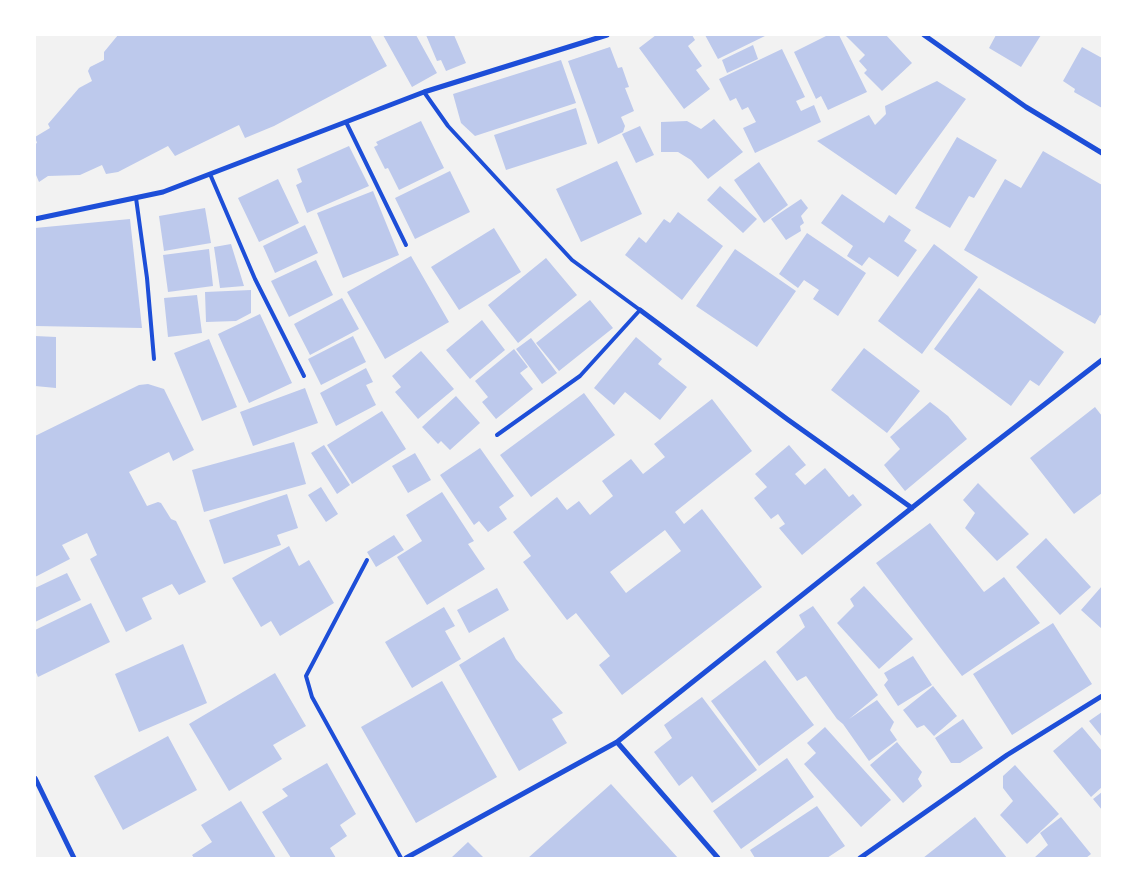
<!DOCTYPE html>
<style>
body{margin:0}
#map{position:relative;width:1137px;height:893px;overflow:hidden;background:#f2f2f2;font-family:"Titillium Web",sans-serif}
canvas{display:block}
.frame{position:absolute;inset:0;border:36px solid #fff;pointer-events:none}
</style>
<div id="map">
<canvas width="1137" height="893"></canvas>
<div class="frame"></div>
</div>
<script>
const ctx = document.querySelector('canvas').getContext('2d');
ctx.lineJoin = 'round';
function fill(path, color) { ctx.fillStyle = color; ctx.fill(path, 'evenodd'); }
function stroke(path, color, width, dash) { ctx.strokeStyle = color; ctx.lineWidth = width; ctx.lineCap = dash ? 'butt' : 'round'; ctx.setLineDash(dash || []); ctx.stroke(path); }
fill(new Path2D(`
 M 118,35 L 370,35 L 387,66 L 274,126 L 245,138 L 239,125 L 175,156 L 168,146 L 118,172 L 106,174 L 102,165 L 80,175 L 48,176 L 39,182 L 36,175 L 35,176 L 35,144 L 37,143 L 35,137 L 50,128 L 48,124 L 79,88 L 92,81 L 88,71 L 90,67 L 104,60 L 104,52 Z
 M 383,35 L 416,35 L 437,73 L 412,87 Z
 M 426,35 L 454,35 L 466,63 L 446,71 L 441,60 L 437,61 Z
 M 656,35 L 692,35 L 695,40 L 688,46 L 702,66 L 696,70 L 710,89 L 684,109 L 639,48 Z
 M 705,35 L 767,35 L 718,59 Z
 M 828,35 L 839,35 L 867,92 L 828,110 L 821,96 L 816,99 L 794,52 Z
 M 845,35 L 886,35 L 912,63 L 882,91 L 864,73 L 867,70 L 859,61 L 865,55 Z
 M 996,35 L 1041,35 L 1021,67 L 989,48 Z
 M 753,45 L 758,59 L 727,73 L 722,60 Z
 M 610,47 L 618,68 L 622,67 L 629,87 L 625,88 L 634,111 L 621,117 L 625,126 L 623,132 L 598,144 L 568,61 Z
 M 1082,47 L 1102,58 L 1102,108 L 1074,92 L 1075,89 L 1063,81 Z
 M 782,49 L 805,97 L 796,101 L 801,111 L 814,105 L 821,122 L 755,153 L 743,128 L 756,122 L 748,107 L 742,110 L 736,98 L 730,101 L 719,79 Z
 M 561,60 L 576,103 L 475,136 L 461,123 L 453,94 Z
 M 937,81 L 966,99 L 896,195 L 817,141 L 869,115 L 875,125 L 886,114 L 885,106 Z
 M 576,108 L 587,144 L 506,170 L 494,135 Z
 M 714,119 L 743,152 L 708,179 L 691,160 L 678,152 L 661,152 L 661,122 L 687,121 L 701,129 Z
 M 421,121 L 444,168 L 399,190 L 388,168 L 385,169 L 374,147 L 378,145 L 376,142 Z
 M 640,126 L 654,155 L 636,163 L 622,134 Z
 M 957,137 L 997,160 L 974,198 L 969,196 L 950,228 L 915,208 Z
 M 349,146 L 369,186 L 307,213 L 296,185 L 302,182 L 297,169 Z
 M 1043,151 L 1102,185 L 1102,316 L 1100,315 L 1095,324 L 964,250 L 1005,179 L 1021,188 Z
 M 617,161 L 642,214 L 581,242 L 556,189 Z
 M 759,162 L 788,205 L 764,223 L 734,180 Z
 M 450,171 L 470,212 L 415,239 L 395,198 Z
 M 278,179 L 299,223 L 259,242 L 238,198 Z
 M 720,186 L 757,219 L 743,233 L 707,200 Z
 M 373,191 L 399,255 L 343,278 L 317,213 Z
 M 842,194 L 884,223 L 889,215 L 911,230 L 904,241 L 917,250 L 898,277 L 869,257 L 862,266 L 847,256 L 853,246 L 821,223 Z
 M 801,199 L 808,208 L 801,216 L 804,223 L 800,226 L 801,231 L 786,240 L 771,219 Z
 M 205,208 L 211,243 L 164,251 L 159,216 Z
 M 678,212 L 723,246 L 682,300 L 625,255 L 639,237 L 646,243 L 664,219 L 670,223 Z
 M 130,219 L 142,328 L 35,326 L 35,228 Z
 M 305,225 L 318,253 L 275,273 L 263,246 Z
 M 494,228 L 521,272 L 459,310 L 431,267 Z
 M 807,233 L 866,273 L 838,316 L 813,299 L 819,290 L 804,280 L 798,288 L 779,274 Z
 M 231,244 L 244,286 L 220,288 L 214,247 Z
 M 934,244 L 978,277 L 922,354 L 878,321 Z
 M 209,249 L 213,286 L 168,292 L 163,255 Z
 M 735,249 L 796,291 L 757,347 L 696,306 Z
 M 411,256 L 449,322 L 385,359 L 347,292 Z
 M 546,258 L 577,295 L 518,343 L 488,305 Z
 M 316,260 L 333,295 L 289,317 L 271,281 Z
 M 979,288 L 1064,352 L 1039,386 L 1030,380 L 1011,406 L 934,349 Z
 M 251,290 L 251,313 L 236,321 L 206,322 L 205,292 Z
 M 197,295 L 202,333 L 168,337 L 164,298 Z
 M 342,298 L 359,329 L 310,355 L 294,324 Z
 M 590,300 L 613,328 L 559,371 L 536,343 Z
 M 260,314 L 292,383 L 249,403 L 218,334 Z
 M 482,320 L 505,350 L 470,379 L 446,350 Z
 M 35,336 L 56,337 L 56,388 L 35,386 Z
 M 353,336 L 366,362 L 321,385 L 308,359 Z
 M 636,337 L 662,359 L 658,364 L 687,387 L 660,420 L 625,392 L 614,405 L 594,388 Z
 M 531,338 L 557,373 L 542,384 L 516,349 Z
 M 209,339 L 237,407 L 202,421 L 174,353 Z
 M 864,348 L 920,391 L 887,433 L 831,390 Z
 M 514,349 L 528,367 L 520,373 L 533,389 L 496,419 L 482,402 L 488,397 L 475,381 Z
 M 421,351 L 454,389 L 418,419 L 395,392 L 401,387 L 392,376 Z
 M 366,368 L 373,382 L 366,385 L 376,405 L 336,426 L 320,393 Z
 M 148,384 L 164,389 L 194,450 L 173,461 L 169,452 L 129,472 L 147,506 L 158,502 L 161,503 L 171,519 L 176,521 L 206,582 L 179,595 L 172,584 L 142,598 L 152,619 L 126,632 L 90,559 L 97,555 L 87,533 L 62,545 L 70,559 L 35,577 L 35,436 L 139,385 Z
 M 305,388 L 318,423 L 253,446 L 240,412 Z
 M 584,393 L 615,435 L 531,497 L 500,455 Z
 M 456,396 L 480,423 L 450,450 L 441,441 L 438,444 L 422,427 Z
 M 712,399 L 752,451 L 675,512 L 684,524 L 702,509 L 762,587 L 622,695 L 599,665 L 610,656 L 576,613 L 567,620 L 523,562 L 531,556 L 513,532 L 557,497 L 567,510 L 579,501 L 590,515 L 613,496 L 602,481 L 631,459 L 643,474 L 665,457 L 654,444 ZM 665,530 L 681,551 L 626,593 L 610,572 Z
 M 930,402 L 948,416 L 967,439 L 905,491 L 884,465 L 900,449 L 890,437 Z
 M 1095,407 L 1102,416 L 1102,493 L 1074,514 L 1030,458 Z
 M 382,411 L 406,449 L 352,484 L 327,445 Z
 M 294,442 L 306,484 L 204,512 L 192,470 Z
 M 324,445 L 350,485 L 337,494 L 311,453 Z
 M 789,445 L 806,465 L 795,474 L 805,485 L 825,468 L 849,497 L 853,494 L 862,505 L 802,555 L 779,528 L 785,524 L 778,514 L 771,519 L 754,498 L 767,487 L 755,474 Z
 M 480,448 L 514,496 L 499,507 L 507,519 L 488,532 L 479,521 L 474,525 L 440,475 Z
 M 415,453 L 431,480 L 408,493 L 392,466 Z
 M 978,483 L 1029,534 L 997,561 L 965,528 L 975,513 L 963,500 Z
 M 321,487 L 338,514 L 326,522 L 308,495 Z
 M 442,492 L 474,541 L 468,544 L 485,569 L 427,605 L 397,557 L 422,541 L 406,515 Z
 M 287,494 L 298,528 L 277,535 L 281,545 L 224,564 L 209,520 Z
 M 930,523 L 984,592 L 1004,577 L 1040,623 L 962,676 L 876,563 Z
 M 394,535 L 404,550 L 376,567 L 367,552 Z
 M 1046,538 L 1091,587 L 1060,615 L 1016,567 Z
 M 289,546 L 299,566 L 309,560 L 334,603 L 280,636 L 271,621 L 261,627 L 232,578 Z
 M 67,573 L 81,600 L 35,622 L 35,588 Z
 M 864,586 L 913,639 L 879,669 L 837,623 L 854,606 L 850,599 Z
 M 1102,586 L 1102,629 L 1081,610 Z
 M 497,588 L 509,610 L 469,633 L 457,610 Z
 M 91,603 L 110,642 L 38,677 L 35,670 L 35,630 Z
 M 813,606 L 878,695 L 849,719 L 877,700 L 894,722 L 890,730 L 897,740 L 869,761 L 843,724 L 837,719 L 806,676 L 797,681 L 776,652 L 805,627 L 799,615 Z
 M 444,607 L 455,626 L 445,631 L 461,659 L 412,688 L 385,642 Z
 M 1053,623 L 1092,684 L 1012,735 L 973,674 Z
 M 504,637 L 516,659 L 563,713 L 552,719 L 567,743 L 519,771 L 459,665 Z
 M 183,644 L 207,703 L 139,732 L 115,674 Z
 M 913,656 L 932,685 L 898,706 L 884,685 L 888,680 L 884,673 Z
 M 765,660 L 814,725 L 759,766 L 711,701 Z
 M 275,673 L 306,726 L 273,745 L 282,759 L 229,791 L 189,724 Z
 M 442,681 L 497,777 L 416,823 L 361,727 Z
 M 933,686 L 957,716 L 934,736 L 924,725 L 917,728 L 903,710 Z
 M 702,697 L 757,770 L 712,803 L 692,776 L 679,786 L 654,752 L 672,738 L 664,725 Z
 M 1102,712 L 1102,737 L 1089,721 Z
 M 963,719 L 983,748 L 960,763 L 951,763 L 935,738 Z
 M 825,727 L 891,800 L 861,827 L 804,764 L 816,753 L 807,743 Z
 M 1082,727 L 1102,751 L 1102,787 L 1091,797 L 1053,751 Z
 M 168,736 L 197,790 L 123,830 L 94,776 Z
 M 897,742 L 922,772 L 918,779 L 922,786 L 903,803 L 870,765 Z
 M 787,758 L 814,797 L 741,849 L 713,811 Z
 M 327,763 L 356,814 L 340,825 L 347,836 L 330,848 L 336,858 L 291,858 L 262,812 L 288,796 L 282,789 Z
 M 1015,765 L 1059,814 L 1027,844 L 1000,815 L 1013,801 L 1003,788 L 1003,776 Z
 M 611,784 L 678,858 L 528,858 Z
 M 1102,792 L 1102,810 L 1093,799 Z
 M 241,801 L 276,858 L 194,858 L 192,855 L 212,842 L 201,825 Z
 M 817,806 L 845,846 L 827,858 L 755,858 L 750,850 Z
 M 975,817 L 1007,858 L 923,858 Z
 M 1061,817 L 1091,854 L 1086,858 L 1034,858 L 1048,845 L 1040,833 Z
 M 468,842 L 484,858 L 451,858 Z`), '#bdc9ec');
stroke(new Path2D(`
 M 424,92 L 448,126 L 572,260 L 640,310 L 580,376 L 497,435
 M 346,122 L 406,245
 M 210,174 L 255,279 L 304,376
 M 136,198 L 147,278 L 154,359
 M 367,560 L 306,676 L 312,697 L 401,858`), '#1d4ed8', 4);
stroke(new Path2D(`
 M 924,35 L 1026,107 L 1102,153
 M 35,219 L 163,192 L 424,92 L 607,35
 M 640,310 L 787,419 L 912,508
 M 617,742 L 718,858
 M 35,778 L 74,858
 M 406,858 L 617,742 L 962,468 L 1102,360
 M 860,858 L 1007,755 L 1102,696`), '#1d4ed8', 5);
</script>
